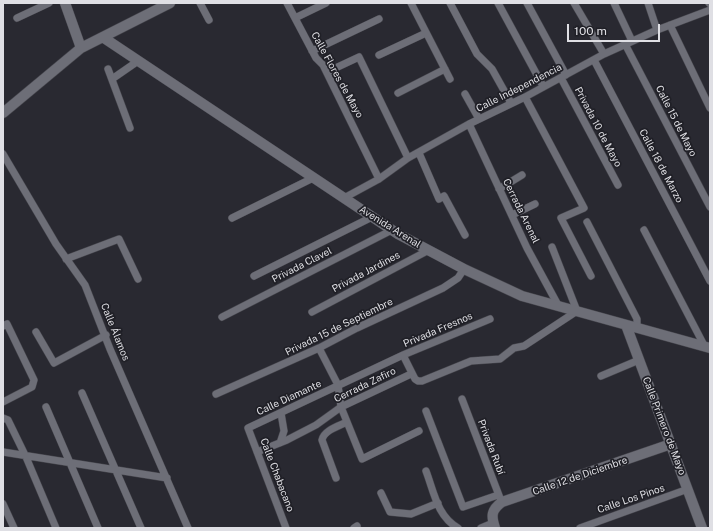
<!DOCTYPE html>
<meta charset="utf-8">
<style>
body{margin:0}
#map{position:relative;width:713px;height:531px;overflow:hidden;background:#292931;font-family:"Public Sans",sans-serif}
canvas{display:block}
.frame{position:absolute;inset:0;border:4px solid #dfdfe4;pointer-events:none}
.scale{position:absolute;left:567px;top:24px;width:93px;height:18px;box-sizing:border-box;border:2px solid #dfdfe4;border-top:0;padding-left:5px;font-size:12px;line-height:14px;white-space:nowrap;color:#dfdfe4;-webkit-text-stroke:3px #202027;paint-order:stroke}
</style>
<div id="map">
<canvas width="713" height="531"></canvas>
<div class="frame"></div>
<div class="scale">100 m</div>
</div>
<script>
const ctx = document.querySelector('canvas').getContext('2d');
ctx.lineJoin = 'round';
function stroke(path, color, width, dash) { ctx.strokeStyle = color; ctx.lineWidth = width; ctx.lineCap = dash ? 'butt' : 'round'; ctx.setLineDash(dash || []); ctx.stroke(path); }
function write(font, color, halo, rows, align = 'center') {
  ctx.font = font + ' "Public Sans",sans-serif'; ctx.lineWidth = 3.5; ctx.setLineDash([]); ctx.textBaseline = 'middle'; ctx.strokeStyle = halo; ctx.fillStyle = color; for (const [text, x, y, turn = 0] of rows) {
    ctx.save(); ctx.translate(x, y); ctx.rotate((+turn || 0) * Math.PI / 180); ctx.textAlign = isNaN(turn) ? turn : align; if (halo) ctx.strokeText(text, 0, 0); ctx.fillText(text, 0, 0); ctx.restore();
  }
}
const minor = new Path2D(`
 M 200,3 L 209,20
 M 287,3 L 316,58 L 323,65 L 379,179
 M 411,3 L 450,79
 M 450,3 L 477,54 L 492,69 L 511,103
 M 498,3 L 543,86
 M 527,3 L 566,75
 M 574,3 L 604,54
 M 614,3 L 632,41
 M 648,3 L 657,30
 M 709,3 L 710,4
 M 17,18 L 49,3
 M 295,18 L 326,3
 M 670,25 L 710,108
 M 625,44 L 710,207
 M 312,51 L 379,19
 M 379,55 L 426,33
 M 594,60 L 710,281
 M 108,69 L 130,128
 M 327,72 L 359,57 L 408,158
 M 561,78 L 618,185
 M 112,79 L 138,61
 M 398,93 L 445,69
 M 465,94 L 479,119
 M 525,97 L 584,208 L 561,218 L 591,276
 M 469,124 L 527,248 L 558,305
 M 419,153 L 439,199 L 444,196 L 465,235
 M 3,154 L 56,244 L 85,285 L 110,349 L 188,528
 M 499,189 L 522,175
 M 344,198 L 379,179 L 408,158 L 469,124 L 525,97 L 604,54 L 657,30 L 710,10
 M 512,215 L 535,204
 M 232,218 L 313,178
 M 587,222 L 637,319 L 637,328
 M 644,230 L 705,347
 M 66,259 L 119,239 L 138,279
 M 254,276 L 372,217
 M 312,312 L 429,250
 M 222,317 L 392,230
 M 3,326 L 7,324 L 34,380 L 32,387 L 3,402
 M 36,332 L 54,363 L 106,335
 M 319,348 L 338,385 L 341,407 L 362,459 L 419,431
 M 403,355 L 415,379 L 418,381 L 422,381 L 471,361 L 500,359 L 514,348 L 524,346 L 577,311 L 552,247
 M 601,376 L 639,360
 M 82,393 L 141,528
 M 216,394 L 319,348 L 357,328 L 443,288 L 458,278 L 464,269
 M 462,399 L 500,498
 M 46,407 L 98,528
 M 426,411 L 463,507 L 498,495
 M 3,418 L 8,420 L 26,457 L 56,528
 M 280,443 L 284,431 L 281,413
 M 3,452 L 167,478
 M 257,452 L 287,440 L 316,425 L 341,407 L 411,374
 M 426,471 C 434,492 437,516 458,528
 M 336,478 L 322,440 C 324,430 339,426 347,422
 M 381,493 L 390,512 L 411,514 L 438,503
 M 3,504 L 14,528
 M 286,528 L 248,428 L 403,355 L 490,319
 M 354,528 L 357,526
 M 481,528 L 493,523
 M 580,528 L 688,489`);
const secondary = new Path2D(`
 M 65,3 L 81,48
 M 104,38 L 398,234 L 464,269 L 522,296 L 710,348
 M 3,113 L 81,48 L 170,3
 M 626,325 L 702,528
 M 495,528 C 491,516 491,510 502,502 L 671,444`);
stroke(minor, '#47474e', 8);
stroke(secondary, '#47474e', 11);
stroke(minor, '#6d6e77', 7);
stroke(secondary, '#6d6e77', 10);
write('10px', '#dfdfe4', '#202027', [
 ["Calle Flores de Mayo",337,75,61],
 ["Calle Independencia",519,88,-27],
 ["Calle 15 de Mayo",676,121,63],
 ["Privada 10 de Mayo",598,127,62],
 ["Calle 18 de Marzo",661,166,62],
 ["Cerrada Arenal",521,211,64],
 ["Avenida Arenal",390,227,32],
 ["Privada Clavel",302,265,-27],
 ["Privada Jardines",366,272,-28],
 ["Privada 15 de Septiembre",339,327,-26],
 ["Privada Fresnos",438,330,-23],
 ["Calle Álamos",115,332,68],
 ["Cerrada Zafiro",365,385,-26],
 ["Calle Diamante",289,398,-25],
 ["Calle Primero de Mayo",664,426,69],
 ["Privada Rubí",491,447,69],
 ["Calle Chabacano",277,475,69],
 ["Calle 12 de Diciembre",580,476,-19],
 ["Calle Los Pinos",631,499,-19]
]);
</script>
